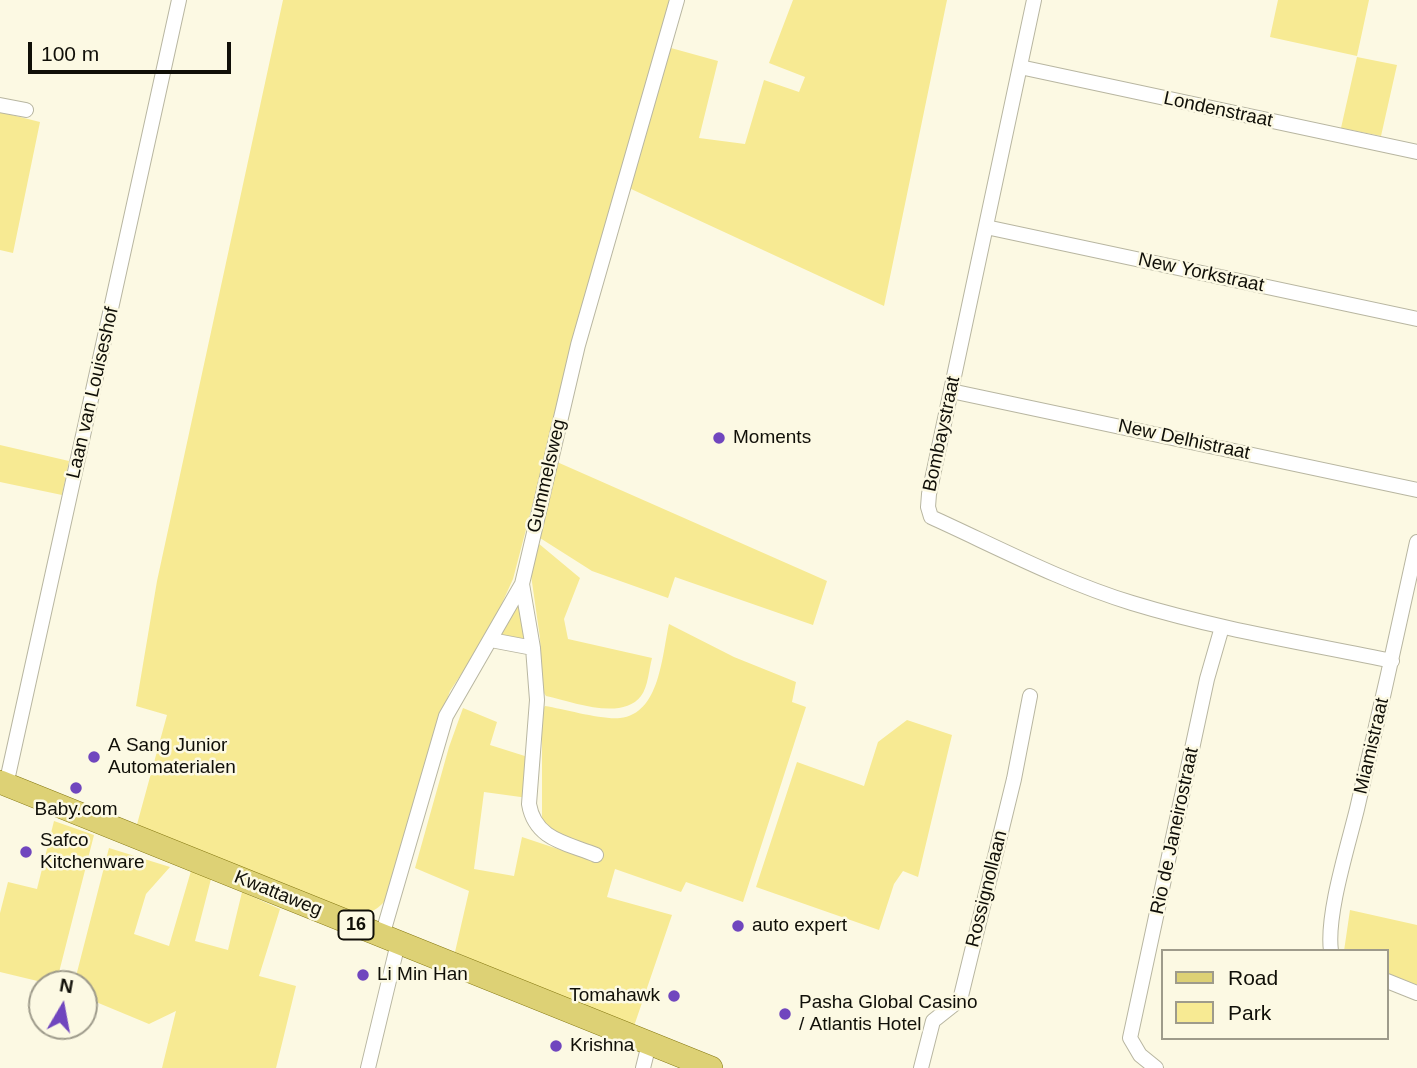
<!DOCTYPE html>
<style>
body{margin:0}
#map{position:relative;width:1417px;height:1068px;overflow:hidden;background:#fcf9e3;font-family:Arial,sans-serif}
canvas{display:block}
.legend{position:absolute;left:1161px;top:949px;width:228px;height:91px;box-sizing:border-box;background:#fcf9e3;border:2px solid #9e9b8b;margin:0;padding:9px 12px;list-style:none;font-size:21px;color:#100f08}
.legend li{display:flex;align-items:center;gap:14px;height:35px}
.legend b{width:35px;border:2px solid #9e9b8b}
.north{position:absolute;left:28px;top:970px;width:70px;height:70px;box-sizing:border-box;background:#fcf9e3;border:2px solid #9e9b8b;border-radius:50%;rotate:10deg;font-size:19px;font-weight:700;line-height:28px;text-align:center;color:#100f08}
.north::after{content:'';display:block;margin:auto;width:24px;height:32px;background:#7046be;clip-path:polygon(50% 0,100% 100%,50% 72%,0 100%)}
.scale{position:absolute;left:28px;top:42px;width:203px;height:32px;box-sizing:border-box;border:4px solid #100f08;border-top:0;padding-left:9px;font-size:21px;line-height:24px;white-space:nowrap;color:#100f08;-webkit-text-stroke:5px #fcf9e3;paint-order:stroke}
</style>
<div id="map">
<canvas width="1417" height="1068"></canvas>
<ul class="legend">
<li><b style="height:9px;background:#ddd175"></b>Road</li>
<li><b style="height:19px;background:#f7ea93"></b>Park</li>
</ul>
<div class="north">N</div>
<div class="scale">100 m</div>
</div>
<script>
const ctx = document.querySelector('canvas').getContext('2d');
ctx.lineJoin = 'round';
function fill(path, color) { ctx.fillStyle = color; ctx.fill(path, 'evenodd'); }
function stroke(path, color, width, dash) { ctx.strokeStyle = color; ctx.lineWidth = width; ctx.lineCap = dash ? 'butt' : 'round'; ctx.setLineDash(dash || []); ctx.stroke(path); }
function write(font, color, halo, rows, align = 'center') {
  ctx.font = font + ' Arial,sans-serif'; ctx.lineWidth = 5; ctx.setLineDash([]); ctx.textBaseline = 'middle'; ctx.strokeStyle = halo; ctx.fillStyle = color; for (const [text, x, y, turn = 0] of rows) {
    ctx.save(); ctx.translate(x, y); ctx.rotate((+turn || 0) * Math.PI / 180); ctx.textAlign = isNaN(turn) ? turn : align; if (halo) ctx.strokeText(text, 0, 0); ctx.fillText(text, 0, 0); ctx.restore();
  }
}
fill(new Path2D(`
 M 283,0 L 670,0 L 617,183 L 513,579 L 488,634 L 450,691 L 432,744 L 388,897 C 378,911 368,914 350,916 L 136,828 L 167,715 L 136,706 L 157,581 Z
 M 793,0 L 947,0 L 884,306 L 629,188 L 671,48 L 718,61 L 699,138 L 745,144 L 764,80 L 799,92 L 805,77 L 769,63 Z
 M 1278,0 L 1369,0 L 1357,56 L 1270,37 Z
 M 1357,57 L 1397,65 L 1381,136 L 1341,128 Z
 M 0,112 L 40,122 L 13,253 L 0,250 Z
 M 0,445 L 69,461 L 62,495 L 0,482 Z
 M 557,462 L 827,581 L 813,625 L 675,577 L 668,598 L 592,571 L 540,538 Z
 M 538,543 L 580,578 L 564,619 L 568,639 L 652,658 C 649,669 648,687 641,696 C 622,721 573,702 546,696 L 542,690 L 540,638 L 531,575 Z
 M 519,596 L 528,642 L 497,636 Z
 M 669,624 L 734,657 L 796,682 L 792,702 L 806,707 L 743,902 L 686,882 L 681,892 L 615,869 L 607,897 L 672,915 L 633,1029 L 455,952 L 469,891 L 415,868 L 449,747 L 463,708 L 497,722 L 490,745 L 528,757 L 528,798 L 484,792 L 474,869 L 514,876 L 522,837 L 570,853 L 542,830 L 542,711 L 545,706 C 564,709 602,720 620,718 C 660,714 662,655 669,624 Z
 M 907,720 L 952,735 L 918,877 L 903,871 L 894,884 L 879,930 L 756,887 L 797,762 L 864,786 L 878,742 Z
 M 54,821 L 94,835 L 56,984 L 50,984 L 0,972 L 0,913 L 8,882 L 37,889 Z
 M 109,848 L 170,867 L 146,894 L 134,934 L 169,946 L 191,871 L 211,879 L 195,941 L 228,950 L 242,892 L 280,909 L 259,976 L 296,986 L 276,1068 L 162,1068 L 176,1011 L 149,1024 L 84,997 L 84,984 L 74,984 Z
 M 1350,910 L 1417,925 L 1417,985 L 1387,973 L 1387,951 L 1344,951 Z`), '#f7ea93');
const minor = new Path2D(`
 M 1034,0 L 929,494 L 928,507 L 931,517 C 997,547 1063,582 1132,603 C 1217,629 1305,643 1392,661
 M 1020,67 L 1417,152
 M 0,105 L 26,110
 M 986,227 L 1417,319
 M 951,391 L 1417,490
 M 522,584 L 533,648 L 537,700 L 529,804 C 535,840 567,843 596,855
 M 491,640 L 533,648
 M 6,785 L 179,0
 M 382,936 L 446,716 L 522,584 L 578,345 L 677,0
 M 1331,951 C 1326,915 1348,846 1357,809 C 1378,720 1398,631 1417,542
 M 1387,981 L 1417,993
 M 368,1068 L 398,943
 M 643,1068 L 649,1044
 M 921,1068 L 933,1021 L 957,1002 L 961,996 L 1014,779 L 1030,696
 M 1156,1068 L 1140,1055 L 1130,1038 L 1207,679 L 1222,627`);
const primary = new Path2D(`
 M 0,782 L 711,1068`);
stroke(minor, '#b8b6a1', 16);
stroke(primary, '#867913', 24);
stroke(minor, '#fff', 14);
stroke(primary, '#ddd175', 23);
for (const [x, y, r, color] of [
 [719,438,7,"#7046be"],
 [94,757,7,"#7046be"],
 [76,788,7,"#7046be"],
 [26,852,7,"#7046be"],
 [738,926,7,"#7046be"],
 [363,975,7,"#7046be"],
 [674,996,7,"#7046be"],
 [785,1014,7,"#7046be"],
 [556,1046,7,"#7046be"]
]) { const dot = new Path2D(); dot.arc(x, y, r, 0, 2 * Math.PI); ctx.fillStyle = color; ctx.fill(dot); stroke(dot, '#fcf9e3', 2.5); }
for (const [x, y, w] of [
 [356,925,35]
]) { const box = new Path2D(); box.roundRect(x - w / 2, y - 14.5, w, 29, 5); ctx.fillStyle = '#fcf9e3'; ctx.fill(box); stroke(box, '#100f08', 2); }
write('bold 18px', '#100f08', null, [
 ["16",356,925]
]);
write('19px', '#100f08', '#fcf9e3', [
 ["Londenstraat",1218,110,12],
 ["New Yorkstraat",1201,273,12],
 ["Laan van Louiseshof",93,393,-77],
 ["Bombaystraat",942,434,-78],
 ["New Delhistraat",1184,440,12],
 ["Gummelsweg",547,476,-77],
 ["Miamistraat",1372,746,-77],
 ["Rio de Janeirostraat",1175,831,-78],
 ["Rossignollaan",987,889,-76],
 ["Kwattaweg",278,894,22]
]);
write('19px', '#100f08', '#fcf9e3', [
 ["Moments",733,438],
 ["A Sang Junior",108,746],
 ["Automaterialen",108,768],
 ["Baby.com",76,810,"center"],
 ["Safco",40,841],
 ["Kitchenware",40,863],
 ["auto expert",752,926],
 ["Li Min Han",377,975],
 ["Tomahawk",660,996,"right"],
 ["Pasha Global Casino",799,1003],
 ["/ Atlantis Hotel",799,1025],
 ["Krishna",570,1046]
], 'left');
</script>
